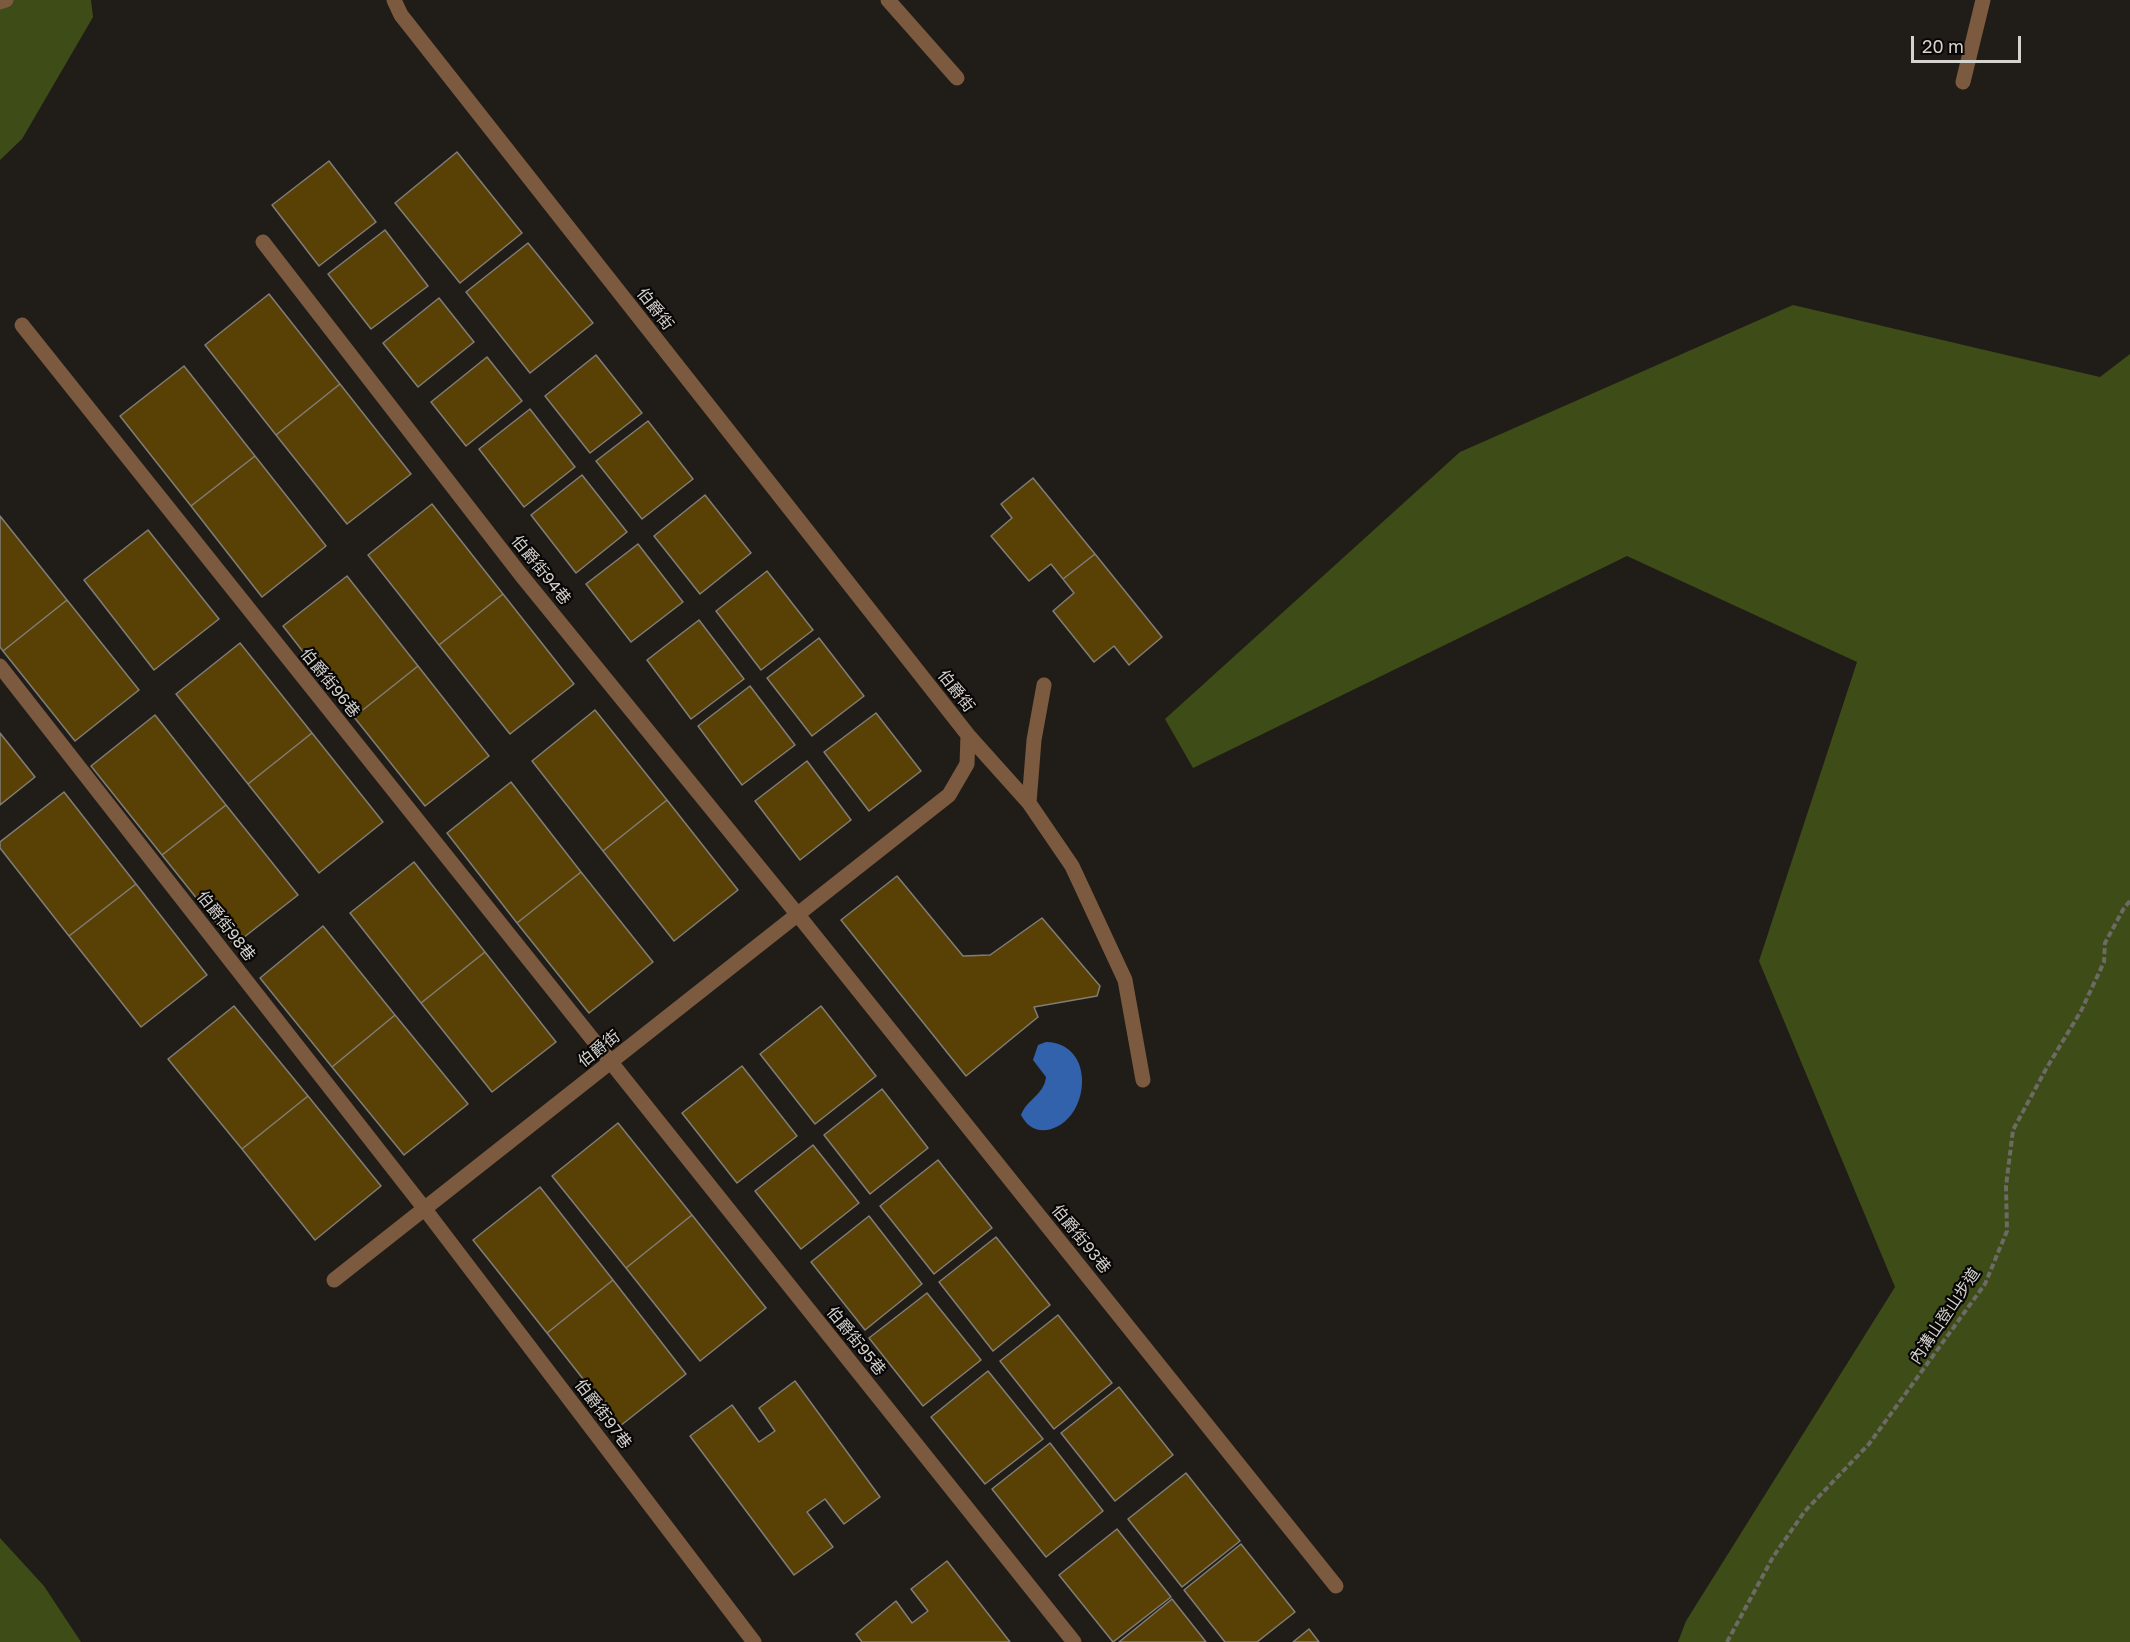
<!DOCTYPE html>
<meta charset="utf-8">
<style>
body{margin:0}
#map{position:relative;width:2130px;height:1642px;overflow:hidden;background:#201d18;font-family:"Golos Text",sans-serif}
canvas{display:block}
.scale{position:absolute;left:1911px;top:36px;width:110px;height:27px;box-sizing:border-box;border:3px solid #d5d3cf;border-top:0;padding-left:8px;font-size:18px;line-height:21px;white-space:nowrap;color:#d5d3cf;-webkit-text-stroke:4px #080706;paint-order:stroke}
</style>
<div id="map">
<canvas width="2130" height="1642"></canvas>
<div class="scale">20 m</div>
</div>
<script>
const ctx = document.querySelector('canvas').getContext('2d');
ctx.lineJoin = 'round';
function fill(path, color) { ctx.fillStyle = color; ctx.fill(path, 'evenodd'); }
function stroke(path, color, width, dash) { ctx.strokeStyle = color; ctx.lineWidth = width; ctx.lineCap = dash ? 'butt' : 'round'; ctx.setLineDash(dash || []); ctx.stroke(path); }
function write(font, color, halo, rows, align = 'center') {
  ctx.font = font + ' "Golos Text","Noto Sans TC",sans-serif'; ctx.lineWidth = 4.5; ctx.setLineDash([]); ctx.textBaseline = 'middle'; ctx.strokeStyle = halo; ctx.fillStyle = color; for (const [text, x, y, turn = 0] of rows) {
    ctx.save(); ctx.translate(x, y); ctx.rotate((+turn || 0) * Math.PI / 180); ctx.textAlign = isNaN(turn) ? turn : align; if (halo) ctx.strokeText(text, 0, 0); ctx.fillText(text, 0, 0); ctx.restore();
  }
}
fill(new Path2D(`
 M 2,0 L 91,0 L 93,17 L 22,139 L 0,160 L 0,2 Z
 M 1793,305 L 2100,377 L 2130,354 L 2130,1642 L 1678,1642 L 1686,1621 L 1895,1287 L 1759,961 L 1857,662 L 1627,556 L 1193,768 L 1165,719 L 1460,452 Z
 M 0,1538 L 44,1586 L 81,1642 L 0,1642 Z`), '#3e4c17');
fill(new Path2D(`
 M 1046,1042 C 1098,1043 1090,1123 1047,1130 C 1034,1131 1027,1126 1021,1115 C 1027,1099 1044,1095 1046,1077 L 1033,1060 L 1038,1045 Z`), '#3362ac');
const building = new Path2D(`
 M 457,152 L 522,233 L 460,283 L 395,203 Z
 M 329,161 L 376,222 L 319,266 L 272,205 Z
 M 385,230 L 428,286 L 371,329 L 328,274 Z
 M 528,243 L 593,323 L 530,373 L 466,292 Z
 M 269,294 L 340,384 L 276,435 L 205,345 Z
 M 439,298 L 474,342 L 418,387 L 383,343 Z
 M 596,355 L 642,413 L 590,453 L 545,396 Z
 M 487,357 L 522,401 L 466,446 L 431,402 Z
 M 184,366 L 255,456 L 191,506 L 120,416 Z
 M 340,384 L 411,474 L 347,524 L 276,435 Z
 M 530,409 L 575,467 L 524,507 L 479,449 Z
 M 648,421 L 693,479 L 642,519 L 596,461 Z
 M 255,456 L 326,546 L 262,597 L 191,506 Z
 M 582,475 L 627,532 L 576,573 L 531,515 Z
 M 1033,478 L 1095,554 L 1063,579 L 1051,564 L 1029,581 L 991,536 L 1012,518 L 1001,504 Z
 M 705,495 L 751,553 L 700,594 L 654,536 Z
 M 432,504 L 503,594 L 439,645 L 368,555 Z
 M 0,516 L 67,600 L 3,651 L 0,647 Z
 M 148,530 L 219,619 L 154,670 L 84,580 Z
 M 638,544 L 683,602 L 631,642 L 586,584 Z
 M 1095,554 L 1162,637 L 1129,665 L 1114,646 L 1094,662 L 1053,611 L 1074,593 L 1063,579 Z
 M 767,571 L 813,630 L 761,670 L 716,611 Z
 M 347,576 L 418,666 L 354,717 L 283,626 Z
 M 503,594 L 574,684 L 510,734 L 439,645 Z
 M 67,600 L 139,690 L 75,741 L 3,651 Z
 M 699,620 L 744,679 L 691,719 L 647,660 Z
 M 819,638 L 864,696 L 812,736 L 767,678 Z
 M 240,643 L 312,733 L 248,784 L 176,694 Z
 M 418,666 L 489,756 L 425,806 L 354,717 Z
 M 750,686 L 795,745 L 742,785 L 698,726 Z
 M 595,710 L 667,800 L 603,851 L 532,761 Z
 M 876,713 L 921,771 L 869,811 L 824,752 Z
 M 155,715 L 226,805 L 162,855 L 91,766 Z
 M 0,733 L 35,777 L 0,805 Z
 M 312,733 L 383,822 L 319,873 L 248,784 Z
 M 807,761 L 851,820 L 800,860 L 755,801 Z
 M 511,782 L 581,872 L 517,923 L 447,833 Z
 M 64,792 L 136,884 L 69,936 L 0,848 L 0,842 Z
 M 667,800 L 738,890 L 674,941 L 603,851 Z
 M 226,805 L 298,895 L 234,945 L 162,855 Z
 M 414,862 L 485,952 L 421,1003 L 350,913 Z
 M 581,872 L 653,962 L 589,1013 L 517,923 Z
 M 897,876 L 963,956 L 990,955 L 1042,918 L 1100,986 L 1097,996 L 1034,1007 L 1038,1017 L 966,1076 L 841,920 Z
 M 136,884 L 207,975 L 141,1027 L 69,936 Z
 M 323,926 L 395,1015 L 332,1067 L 260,978 Z
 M 485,952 L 556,1042 L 492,1092 L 421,1003 Z
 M 234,1006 L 308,1096 L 242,1149 L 168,1059 Z
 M 821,1006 L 876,1076 L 815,1124 L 760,1054 Z
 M 395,1015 L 468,1104 L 404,1155 L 332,1067 Z
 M 742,1066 L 797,1136 L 737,1183 L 682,1113 Z
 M 882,1089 L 928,1148 L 870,1194 L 824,1135 Z
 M 308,1096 L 381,1186 L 315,1240 L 242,1149 Z
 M 618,1123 L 692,1215 L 626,1268 L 552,1176 Z
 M 813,1145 L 859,1203 L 801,1249 L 755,1191 Z
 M 938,1160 L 992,1228 L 934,1274 L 880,1206 Z
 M 540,1187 L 613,1280 L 547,1333 L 473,1240 Z
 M 692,1215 L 766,1308 L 700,1361 L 626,1268 Z
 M 869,1216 L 922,1284 L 865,1330 L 811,1262 Z
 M 996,1237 L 1050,1305 L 993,1351 L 939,1282 Z
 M 613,1280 L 686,1374 L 620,1426 L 547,1333 Z
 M 927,1293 L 981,1360 L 923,1406 L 869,1338 Z
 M 1058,1315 L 1112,1383 L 1054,1429 L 1000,1361 Z
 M 988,1371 L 1043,1439 L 985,1484 L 931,1417 Z
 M 795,1381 L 880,1497 L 844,1524 L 825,1499 L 807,1512 L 833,1547 L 794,1575 L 690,1436 L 732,1405 L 759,1442 L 775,1431 L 759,1408 Z
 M 1119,1387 L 1173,1455 L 1115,1501 L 1061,1433 Z
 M 1050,1443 L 1103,1511 L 1046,1557 L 992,1489 Z
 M 1186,1473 L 1240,1541 L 1182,1587 L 1128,1519 Z
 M 1117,1529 L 1171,1597 L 1113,1642 L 1059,1575 Z
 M 1241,1544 L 1295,1612 L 1257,1642 L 1225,1642 L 1184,1590 Z
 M 947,1561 L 1010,1642 L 862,1642 L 856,1634 L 896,1601 L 912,1623 L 928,1611 L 911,1589 Z
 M 1172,1599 L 1206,1642 L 1119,1642 Z
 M 1309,1629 L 1319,1642 L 1293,1642 Z`);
fill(building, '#594105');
stroke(building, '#817d77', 1.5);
stroke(new Path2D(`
 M 1727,1642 L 1773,1557 L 1805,1511 L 1869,1444 L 1985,1284 L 2007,1231 L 2006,1186 L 2013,1130 L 2046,1069 L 2081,1011 L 2104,962 L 2105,943 L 2124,908 L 2130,901`), '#6c6a65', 4, [6, 3]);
stroke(new Path2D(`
 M 394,0 L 401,15 L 968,735 L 1029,803
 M 888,0 L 957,78
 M 0,2 L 6,0
 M 1963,82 L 1983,0
 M 263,242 L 521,575 L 798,915 L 1336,1586
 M 22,325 L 1074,1642
 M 0,666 L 424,1208 L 754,1642
 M 1044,685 L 1034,740 L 1029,803 L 1072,866 L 1125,980 L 1143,1080
 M 334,1280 L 949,795 L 967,764 L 968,735`), '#7b5a40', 15);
write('16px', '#d5d3cf', '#080706', [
 ["伯爵街",655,309,52],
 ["伯爵街94巷",541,570,51],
 ["伯爵街96巷",330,683,51],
 ["伯爵街",956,691,52],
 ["伯爵街98巷",226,926,52],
 ["伯爵街",599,1049,-38],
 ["伯爵街93巷",1081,1239,51],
 ["內溝山登山步道",1945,1316,-56],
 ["伯爵街95巷",856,1341,51],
 ["伯爵街97巷",603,1414,53]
]);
</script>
